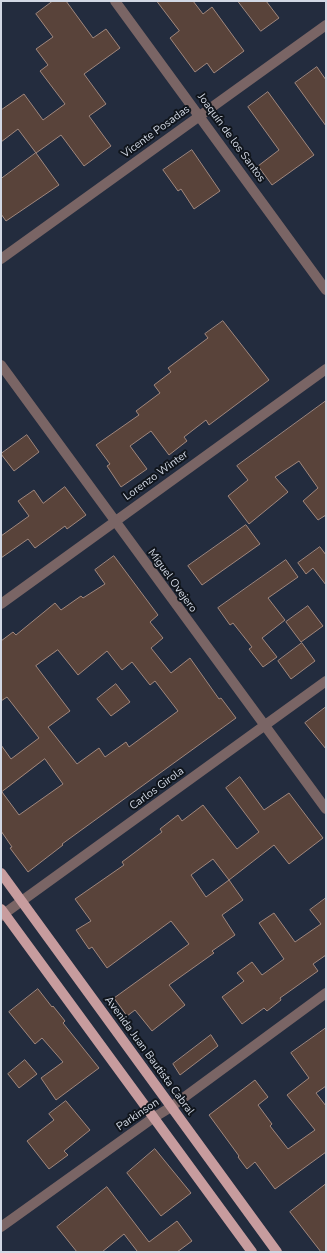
<!DOCTYPE html>
<meta charset="utf-8">
<style>
body{margin:0}
#map{position:relative;width:327px;height:1253px;overflow:hidden;background:#232c3e;font-family:"Nunito Sans",sans-serif}
canvas{display:block}
.frame{position:absolute;inset:0;border:2px solid #d2d8e4;pointer-events:none}
</style>
<div id="map">
<canvas width="327" height="1253"></canvas>
<div class="frame"></div>
</div>
<script>
const ctx = document.querySelector('canvas').getContext('2d');
ctx.lineJoin = 'round';
function fill(path, color) { ctx.fillStyle = color; ctx.fill(path, 'evenodd'); }
function stroke(path, color, width, dash) { ctx.strokeStyle = color; ctx.lineWidth = width; ctx.lineCap = dash ? 'butt' : 'round'; ctx.setLineDash(dash || []); ctx.stroke(path); }
function write(font, color, halo, rows, align = 'center') {
  ctx.font = font + ' "Nunito Sans",sans-serif'; ctx.lineWidth = 4; ctx.setLineDash([]); ctx.textBaseline = 'middle'; ctx.strokeStyle = halo; ctx.fillStyle = color; for (const [text, x, y, turn = 0] of rows) {
    ctx.save(); ctx.translate(x, y); ctx.rotate((+turn || 0) * Math.PI / 180); ctx.textAlign = isNaN(turn) ? turn : align; if (halo) ctx.strokeText(text, 0, 0); ctx.fillText(text, 0, 0); ctx.restore();
  }
}
const building = new Path2D(`
 M 53,1 L 66,1 L 93,38 L 106,29 L 120,48 L 84,74 L 106,104 L 89,116 L 111,146 L 84,166 L 61,135 L 36,153 L 18,129 L 1,142 L 1,110 L 24,94 L 43,120 L 65,104 L 40,71 L 48,65 L 36,49 L 53,37 L 36,14 Z
 M 157,1 L 193,1 L 203,14 L 212,7 L 244,51 L 214,73 L 207,63 L 195,72 L 170,38 L 179,31 Z
 M 238,1 L 266,1 L 279,18 L 261,31 Z
 M 317,67 L 326,80 L 326,126 L 295,83 Z
 M 268,92 L 314,155 L 272,185 L 258,166 L 279,150 L 248,107 Z
 M 192,150 L 220,191 L 194,209 L 181,189 L 178,191 L 163,170 Z
 M 36,153 L 59,185 L 6,221 L 1,214 L 1,179 Z
 M 223,321 L 269,380 L 209,425 L 206,420 L 184,437 L 187,441 L 169,455 L 151,431 L 130,446 L 147,469 L 121,487 L 107,466 L 110,464 L 96,445 L 139,415 L 136,411 L 160,393 L 154,385 L 171,372 L 168,368 L 208,338 L 205,334 Z
 M 326,401 L 326,515 L 318,520 L 303,501 L 318,488 L 299,461 L 275,477 L 288,492 L 249,524 L 228,496 L 248,480 L 237,466 Z
 M 27,435 L 39,452 L 14,471 L 1,454 Z
 M 65,487 L 86,515 L 67,529 L 65,526 L 35,548 L 28,539 L 1,558 L 1,536 L 29,516 L 18,501 L 34,490 L 43,503 Z
 M 246,525 L 260,544 L 202,585 L 188,566 Z
 M 320,547 L 326,555 L 326,585 L 313,568 L 306,574 L 298,563 Z
 M 114,556 L 158,615 L 150,622 L 163,638 L 151,648 L 171,673 L 190,658 L 219,699 L 221,698 L 236,718 L 62,844 L 63,845 L 28,872 L 10,848 L 12,847 L 1,831 L 1,745 L 11,759 L 39,738 L 7,697 L 1,701 L 1,641 L 13,632 L 16,635 L 55,603 L 61,610 L 81,596 L 83,598 L 105,584 L 95,570 ZM 58,650 L 78,675 L 107,651 L 122,670 L 132,662 L 150,685 L 155,681 L 178,711 L 129,747 L 126,742 L 105,757 L 99,748 L 77,764 L 48,727 L 70,711 L 36,666 ZM 45,759 L 63,784 L 19,815 L 2,792 Z
 M 286,560 L 298,577 L 268,598 L 285,620 L 262,638 L 277,657 L 263,667 L 249,649 L 252,647 L 233,623 L 230,625 L 218,608 Z
 M 308,606 L 323,626 L 301,642 L 286,622 Z
 M 302,643 L 315,661 L 291,679 L 278,661 Z
 M 116,684 L 130,702 L 111,716 L 97,699 Z
 M 326,707 L 326,749 L 305,723 Z
 M 240,777 L 264,810 L 289,793 L 323,838 L 289,864 L 274,845 L 229,880 L 213,859 L 191,875 L 206,897 L 229,880 L 243,900 L 222,915 L 235,935 L 212,951 L 214,953 L 169,985 L 185,1005 L 152,1031 L 135,1010 L 127,1016 L 114,998 L 189,944 L 171,921 L 107,968 L 92,947 L 89,949 L 76,930 L 91,921 L 75,899 L 124,865 L 122,862 L 162,832 L 160,829 L 178,815 L 182,821 L 203,805 L 237,849 L 259,832 L 226,788 Z
 M 326,898 L 326,955 L 313,964 L 318,971 L 280,998 L 281,1000 L 267,1011 L 264,1008 L 242,1024 L 222,997 L 244,981 L 237,973 L 252,962 L 262,975 L 284,959 L 259,923 L 274,913 L 295,942 L 321,924 L 310,910 Z
 M 38,989 L 52,1007 L 53,1006 L 65,1021 L 63,1023 L 99,1068 L 56,1100 L 41,1078 L 63,1062 L 42,1038 L 35,1044 L 9,1012 Z
 M 326,1028 L 326,1086 L 316,1093 L 326,1106 L 326,1152 L 275,1189 L 255,1162 L 247,1169 L 238,1157 L 239,1156 L 209,1115 L 255,1080 L 268,1097 L 258,1105 L 272,1124 L 270,1126 L 288,1149 L 315,1130 L 287,1095 L 309,1078 L 291,1053 Z
 M 211,1035 L 218,1046 L 180,1075 L 173,1064 Z
 M 25,1060 L 37,1074 L 19,1088 L 8,1074 Z
 M 66,1101 L 90,1130 L 64,1151 L 68,1155 L 49,1169 L 27,1141 L 54,1120 L 49,1114 Z
 M 155,1149 L 191,1193 L 161,1216 L 127,1173 Z
 M 326,1184 L 326,1252 L 321,1252 L 290,1212 Z
 M 107,1187 L 149,1242 L 177,1221 L 192,1241 L 177,1252 L 136,1252 L 137,1251 L 124,1234 L 102,1252 L 77,1252 L 57,1227 Z`);
fill(building, '#59433a');
stroke(building, '#a0877d', 1);
stroke(new Path2D(`
 M 115,1 L 326,290
 M 1,259 L 326,25
 M 1,365 L 326,809
 M 1,604 L 326,369
 M 1,916 L 326,681
 M 1,1227 L 153,1118 L 171,1107 L 326,993`), '#7a6565', 10);
stroke(new Path2D(`
 M 1,873 L 277,1252
 M 1,909 L 252,1252`), '#c79c9e', 10);
write('11px', '#d2d8e4', '#10151c', [
 ["Vicente Posadas",156,132,-36],
 ["Joaquín de los Santos",231,138,54],
 ["Lorenzo Winter",156,476,-36],
 ["Miguel Ovejero",172,581,54],
 ["Carlos Girola",157,789,-36],
 ["Avenida Juan Bautista Cabral",149,1056,54],
 ["Parkinson",138,1115,-34]
]);
</script>
